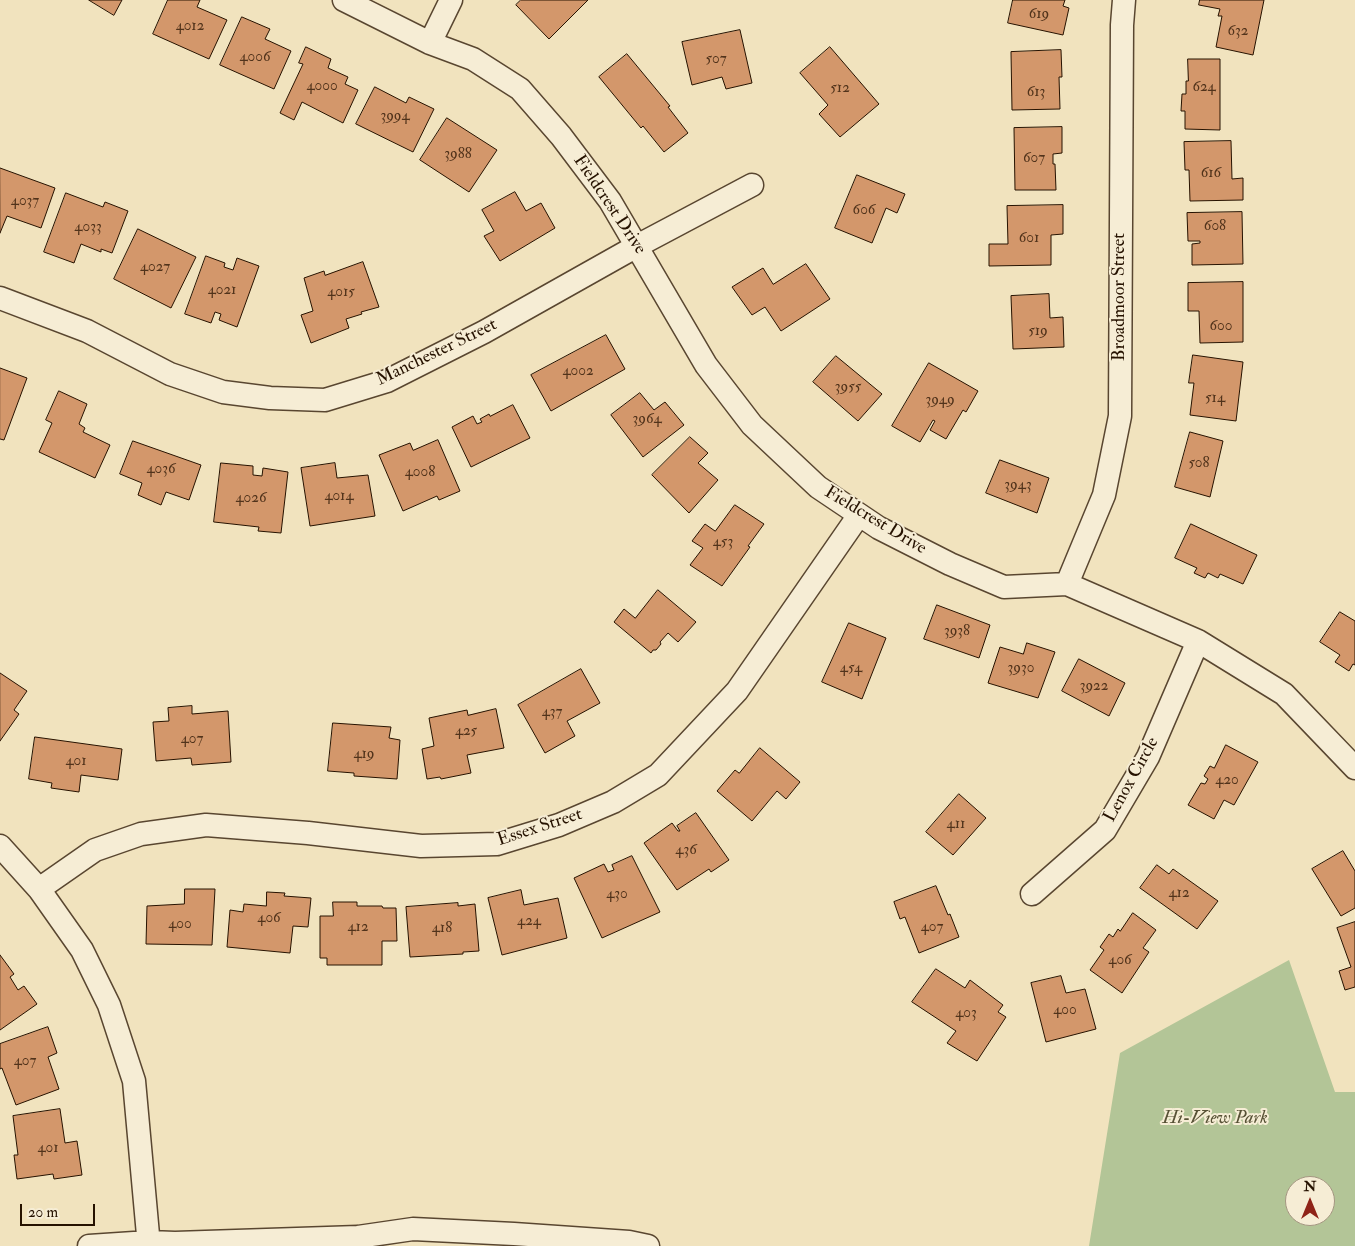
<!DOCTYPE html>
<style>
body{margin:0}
#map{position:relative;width:1355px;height:1246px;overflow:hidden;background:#f1e3be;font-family:"IM FELL Double Pica",serif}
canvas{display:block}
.north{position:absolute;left:1285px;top:1176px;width:50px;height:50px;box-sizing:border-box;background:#f6edd5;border:1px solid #a39580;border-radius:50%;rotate:0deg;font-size:14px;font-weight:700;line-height:20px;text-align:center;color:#261200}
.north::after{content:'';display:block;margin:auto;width:18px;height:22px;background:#8f2418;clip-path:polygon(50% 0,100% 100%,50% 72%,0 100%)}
.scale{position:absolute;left:20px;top:1204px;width:75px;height:22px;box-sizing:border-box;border:2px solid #261200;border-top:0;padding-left:6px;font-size:15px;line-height:18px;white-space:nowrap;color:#261200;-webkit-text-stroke:4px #f6edd5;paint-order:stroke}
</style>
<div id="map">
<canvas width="1355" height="1246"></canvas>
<div class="north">N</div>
<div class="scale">20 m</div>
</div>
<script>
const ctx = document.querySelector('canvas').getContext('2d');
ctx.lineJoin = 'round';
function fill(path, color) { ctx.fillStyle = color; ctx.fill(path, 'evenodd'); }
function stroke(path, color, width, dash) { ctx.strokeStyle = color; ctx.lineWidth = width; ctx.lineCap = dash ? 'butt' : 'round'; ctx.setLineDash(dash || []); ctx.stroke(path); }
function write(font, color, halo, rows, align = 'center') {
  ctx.font = font + ' "IM FELL Double Pica",serif'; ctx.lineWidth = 4; ctx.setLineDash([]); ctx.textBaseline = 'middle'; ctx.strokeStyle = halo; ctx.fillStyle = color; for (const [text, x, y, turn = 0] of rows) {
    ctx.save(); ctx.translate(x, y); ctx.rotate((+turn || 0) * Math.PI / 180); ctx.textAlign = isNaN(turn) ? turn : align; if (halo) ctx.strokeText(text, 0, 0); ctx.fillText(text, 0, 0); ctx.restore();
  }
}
fill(new Path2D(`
 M 1289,960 L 1335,1092 L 1355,1092 L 1355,1246 L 1089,1246 L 1120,1053 ZM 1295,1186 L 1325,1186 L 1325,1216 L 1295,1216 Z`), '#b3c597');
const building = new Path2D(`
 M 89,0 L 122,0 L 114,15 Z
 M 168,0 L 200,0 L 197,7 L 227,20 L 209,59 L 153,34 Z
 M 521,0 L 588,0 L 549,39 L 516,5 Z
 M 1013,0 L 1065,0 L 1063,6 L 1069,8 L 1063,35 L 1008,23 Z
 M 1200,0 L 1264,0 L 1253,55 L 1216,47 L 1222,16 L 1218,16 L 1220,9 L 1199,5 Z
 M 242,17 L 270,29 L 265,39 L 291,51 L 274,89 L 220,65 Z
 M 740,30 L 752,83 L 726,89 L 722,77 L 692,85 L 682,42 Z
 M 306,47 L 331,59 L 328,68 L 348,77 L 345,84 L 358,90 L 343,123 L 302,102 L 294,120 L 280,113 L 303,64 L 299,63 Z
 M 830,47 L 879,104 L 840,137 L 819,114 L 828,105 L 800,73 Z
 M 1061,50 L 1062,77 L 1059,77 L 1060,109 L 1012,110 L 1011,52 Z
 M 627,54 L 670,106 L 668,107 L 688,133 L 664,152 L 643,126 L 641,128 L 599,77 Z
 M 1188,59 L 1220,59 L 1220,130 L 1185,129 L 1185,111 L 1181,111 L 1182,94 L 1186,94 L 1186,81 L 1188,81 Z
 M 375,87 L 406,103 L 409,97 L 434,109 L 413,152 L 356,124 Z
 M 447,118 L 497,150 L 469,192 L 420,160 Z
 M 1062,127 L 1062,153 L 1053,154 L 1053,164 L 1055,164 L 1056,190 L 1015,190 L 1014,128 Z
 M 1231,141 L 1232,179 L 1243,178 L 1243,200 L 1190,201 L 1189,170 L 1185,170 L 1184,142 Z
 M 0,168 L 55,188 L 41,228 L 7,216 L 0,233 Z
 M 857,175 L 905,194 L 897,213 L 886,208 L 872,243 L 835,228 Z
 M 515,192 L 526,211 L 541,203 L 555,228 L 500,261 L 484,236 L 494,231 L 482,210 Z
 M 66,193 L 103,207 L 105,202 L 128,211 L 112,253 L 101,249 L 101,252 L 81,244 L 74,263 L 44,252 Z
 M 1063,205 L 1063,234 L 1051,235 L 1051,265 L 989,266 L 989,244 L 1008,244 L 1007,206 Z
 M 1242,212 L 1243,264 L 1192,265 L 1192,244 L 1200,243 L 1200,241 L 1188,241 L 1187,213 Z
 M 138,229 L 196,257 L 171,308 L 114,279 Z
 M 206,256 L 225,263 L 224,267 L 233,270 L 237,258 L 259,266 L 237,327 L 219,320 L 221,314 L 215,312 L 211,323 L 185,314 Z
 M 363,262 L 379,307 L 361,312 L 362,314 L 346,319 L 349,328 L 311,343 L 301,315 L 313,311 L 304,278 L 324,271 L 325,275 Z
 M 806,264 L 830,299 L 781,331 L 765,307 L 752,315 L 732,287 L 763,268 L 773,284 Z
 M 1243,282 L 1243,342 L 1200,343 L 1199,311 L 1188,311 L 1188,283 Z
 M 1049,294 L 1050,318 L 1063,317 L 1064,347 L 1013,349 L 1011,296 Z
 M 606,335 L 625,369 L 551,411 L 531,375 Z
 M 1193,355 L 1243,362 L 1236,421 L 1190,415 L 1194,383 L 1189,383 Z
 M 836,356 L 882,394 L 858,421 L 813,382 Z
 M 929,363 L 978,391 L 966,412 L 963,410 L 946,439 L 930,430 L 935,421 L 933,420 L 920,442 L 892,426 Z
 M 0,368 L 27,378 L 4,440 L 0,439 Z
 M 59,391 L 87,404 L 79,424 L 85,428 L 83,432 L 110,445 L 95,478 L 39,452 L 52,423 L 46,420 Z
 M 640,393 L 654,410 L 665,402 L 684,425 L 643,457 L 611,415 Z
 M 513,405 L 530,438 L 471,467 L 452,427 L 473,416 L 477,424 L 482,422 L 480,419 L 489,414 L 490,416 Z
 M 1190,432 L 1223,441 L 1210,497 L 1175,487 Z
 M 690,437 L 708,453 L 698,463 L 718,480 L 689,513 L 652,475 Z
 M 438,440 L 460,491 L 439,500 L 437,496 L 403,511 L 379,455 L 410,443 L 413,450 Z
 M 133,441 L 201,465 L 189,500 L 166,492 L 161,505 L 138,495 L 142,483 L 120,474 Z
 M 1000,460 L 1049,478 L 1037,513 L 986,493 Z
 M 221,463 L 253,466 L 253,475 L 262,476 L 263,468 L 288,472 L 281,533 L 258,531 L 259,527 L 214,522 Z
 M 335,463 L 337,478 L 368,475 L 375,516 L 310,526 L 301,468 Z
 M 735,505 L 764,524 L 748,546 L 750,547 L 722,586 L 690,565 L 703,548 L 692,541 L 705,524 L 715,531 Z
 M 1191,524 L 1257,555 L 1243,584 L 1220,574 L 1218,578 L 1208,573 L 1205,578 L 1194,573 L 1197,568 L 1175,558 Z
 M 658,590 L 696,622 L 678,642 L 668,633 L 660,642 L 661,644 L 656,650 L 653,650 L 651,653 L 614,622 L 624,609 L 635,618 Z
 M 937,605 L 990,625 L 979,658 L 924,639 Z
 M 1340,612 L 1355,621 L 1355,665 L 1353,664 L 1349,671 L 1335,662 L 1340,655 L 1320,642 Z
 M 849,623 L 886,638 L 862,699 L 822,682 Z
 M 1027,643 L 1055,652 L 1038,698 L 988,683 L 1000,647 L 1023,654 Z
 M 1079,659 L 1125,683 L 1109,716 L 1062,691 Z
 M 581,669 L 600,703 L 567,721 L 575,736 L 545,753 L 518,705 Z
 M 0,673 L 27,691 L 14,710 L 19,714 L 0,741 Z
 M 192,706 L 192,714 L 228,711 L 231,762 L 192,765 L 191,758 L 156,761 L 153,722 L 169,721 L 168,708 Z
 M 496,709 L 504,748 L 467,755 L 471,773 L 441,779 L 440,777 L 427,779 L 422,749 L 434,746 L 429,718 L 467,710 L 468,715 Z
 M 333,723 L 391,727 L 389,738 L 400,740 L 397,779 L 354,776 L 354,773 L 328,771 Z
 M 35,737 L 122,749 L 118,780 L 81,775 L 79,792 L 51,788 L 52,783 L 29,779 Z
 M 1226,745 L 1258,762 L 1234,805 L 1224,800 L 1214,819 L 1188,805 L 1201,783 L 1205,784 L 1208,779 L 1204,776 L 1210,766 L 1214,768 Z
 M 760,748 L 800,782 L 786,799 L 777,791 L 752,821 L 717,791 L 735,770 L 739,773 Z
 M 959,794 L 986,818 L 953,855 L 926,832 Z
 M 696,813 L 729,860 L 711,872 L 709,869 L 677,890 L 644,843 L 672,823 L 678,831 L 680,831 L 677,826 Z
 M 1343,851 L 1355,871 L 1355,908 L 1341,916 L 1312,869 Z
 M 632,856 L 660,912 L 602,938 L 574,878 L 604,864 L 608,872 L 614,870 L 612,865 Z
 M 1157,865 L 1169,874 L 1173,869 L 1218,901 L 1197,929 L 1140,888 Z
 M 936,886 L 948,915 L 950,914 L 959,937 L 919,953 L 905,917 L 900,919 L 894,902 Z
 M 185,889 L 215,889 L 212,945 L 146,944 L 147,906 L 184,904 Z
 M 521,890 L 524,905 L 558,898 L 567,938 L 502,955 L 488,898 Z
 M 267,892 L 285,893 L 284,896 L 311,898 L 308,927 L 293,926 L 290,953 L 227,947 L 230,910 L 243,912 L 244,904 L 266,906 Z
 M 333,902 L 357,902 L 357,906 L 382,906 L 383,908 L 396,908 L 397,941 L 382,941 L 382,965 L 327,965 L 327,958 L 320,958 L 320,916 L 333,916 Z
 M 458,903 L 458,906 L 475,904 L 479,951 L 463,952 L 463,954 L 410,957 L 406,907 Z
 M 1133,913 L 1156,930 L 1143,948 L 1149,952 L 1122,993 L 1090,970 L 1104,950 L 1100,947 L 1109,934 L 1113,937 L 1118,929 L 1120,931 Z
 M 1355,922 L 1355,987 L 1345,990 L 1339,971 L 1351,967 L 1337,928 Z
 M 0,955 L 14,974 L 10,977 L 18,990 L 24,986 L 37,1004 L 0,1030 Z
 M 936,969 L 965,988 L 970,980 L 1003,1005 L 998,1012 L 1006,1017 L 977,1061 L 947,1043 L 956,1031 L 912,1002 Z
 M 1061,976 L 1066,993 L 1085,989 L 1096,1029 L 1046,1042 L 1031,983 Z
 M 48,1027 L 57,1053 L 48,1057 L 59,1089 L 16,1105 L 2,1068 L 0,1069 L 0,1044 Z
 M 60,1109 L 65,1143 L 77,1141 L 82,1175 L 54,1179 L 53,1174 L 17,1179 L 14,1155 L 18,1155 L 13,1116 Z`);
fill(building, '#d3976b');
stroke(building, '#261200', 1);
const minor = new Path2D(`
 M 344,0 L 430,43 L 473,59 L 520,89 L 561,136 L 610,201 L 706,365 L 752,425 L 818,487 L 879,528 L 950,564 L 1004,587 L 1067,584 L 1198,641 L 1284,694 L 1355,768
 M 430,43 L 451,0
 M 0,298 L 87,331 L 170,374 L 223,392 L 270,398 L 325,400 L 387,381 L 484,332 L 637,246 L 752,185
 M 1067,584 L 1104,495 L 1120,416 L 1122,25 L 1124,0
 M 0,846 L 39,889 L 82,950 L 109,1005 L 134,1081 L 149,1246
 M 39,889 L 95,850 L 141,834 L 206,825 L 308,833 L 421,846 L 497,844 L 559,825 L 613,802 L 658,775 L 737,691 L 859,515
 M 1032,894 L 1105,830 L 1148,757 L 1198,641
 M 89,1246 L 149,1242 L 175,1243 L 358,1237 L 413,1229 L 514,1234 L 629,1242 L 648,1246`);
stroke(minor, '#594630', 25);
stroke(minor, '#f6edd5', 22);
write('15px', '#51331b', null, [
 ["619",1039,15],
 ["4012",190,27],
 ["632",1238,32],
 ["4006",255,58],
 ["507",716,60],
 ["4000",322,87],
 ["624",1204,88],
 ["512",840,89],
 ["613",1036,93],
 ["3994",395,117],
 ["3988",458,155],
 ["607",1034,159],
 ["616",1211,174],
 ["4037",25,202],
 ["606",864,211],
 ["608",1215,227],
 ["4033",88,228],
 ["601",1029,239],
 ["4027",155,268],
 ["4021",222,291],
 ["4015",341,293],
 ["600",1221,327],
 ["519",1038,332],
 ["4002",578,372],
 ["3955",848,388],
 ["514",1215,399],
 ["3949",940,401],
 ["3964",647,420],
 ["508",1199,464],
 ["4036",161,470],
 ["4008",420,473],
 ["3943",1018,486],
 ["4014",339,497],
 ["4026",251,499],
 ["453",723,543],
 ["3938",957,632],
 ["454",851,669],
 ["3930",1021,669],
 ["3922",1094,687],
 ["437",552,713],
 ["425",466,732],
 ["407",192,740],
 ["419",364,755],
 ["401",76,762],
 ["420",1227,781],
 ["411",956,825],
 ["436",686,851],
 ["412",1179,894],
 ["430",617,895],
 ["406",269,919],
 ["424",529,922],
 ["400",180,925],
 ["412",358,928],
 ["407",932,928],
 ["418",442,929],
 ["406",1120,961],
 ["400",1065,1011],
 ["403",966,1014],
 ["407",25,1062],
 ["401",48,1149]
]);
write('18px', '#261200', '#f6edd5', [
 ["Fieldcrest Drive",609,205,56],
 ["Broadmoor Street",1120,297,-90],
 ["Manchester Street",437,353,-26],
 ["Fieldcrest Drive",875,521,31],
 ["Lenox Circle",1132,780,-61],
 ["Essex Street",540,828,-18]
]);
write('italic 18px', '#575135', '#f6edd5', [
 ["Hi-View Park",1215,1119]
]);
</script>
